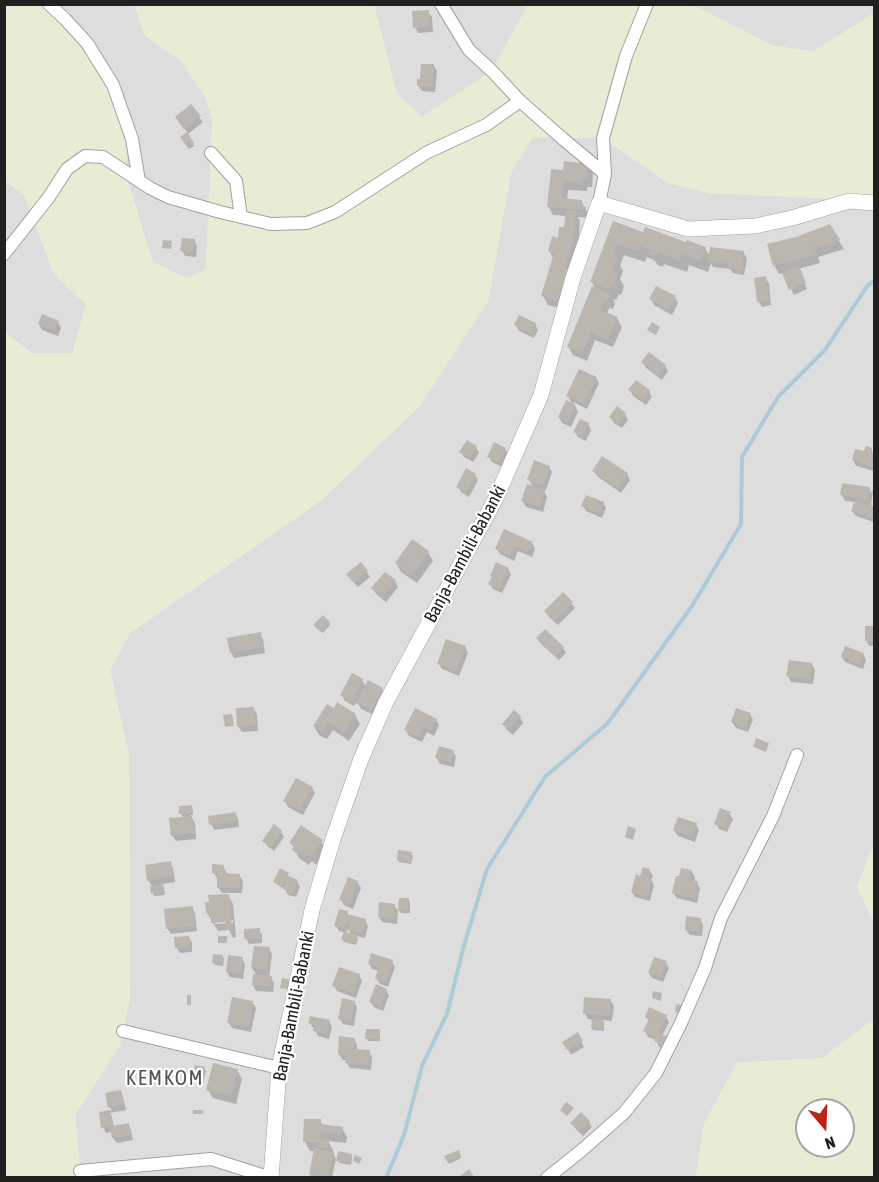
<!DOCTYPE html>
<style>
body{margin:0}
#map{position:relative;width:879px;height:1182px;overflow:hidden;background:#efede7;font-family:"Asap Condensed",sans-serif}
canvas{display:block}
.frame{position:absolute;inset:0;border:6px solid #202020;pointer-events:none}
.north{position:absolute;left:795px;top:1098px;width:60px;height:60px;box-sizing:border-box;background:#fff;border:2px solid #a6a6a6;border-radius:50%;rotate:161deg;font-size:16px;font-weight:700;line-height:24px;text-align:center;color:#202020}
.north::after{content:'';display:block;margin:auto;width:21px;height:27px;background:#bb2314;clip-path:polygon(50% 0,100% 100%,50% 72%,0 100%)}
</style>
<div id="map">
<canvas width="879" height="1182"></canvas>
<div class="frame"></div>
<div class="north">N</div>
</div>
<script>
const ctx = document.querySelector('canvas').getContext('2d');
ctx.lineJoin = 'round';
function fill(path, color) { ctx.fillStyle = color; ctx.fill(path, 'evenodd'); }
function stroke(path, color, width, dash) { ctx.strokeStyle = color; ctx.lineWidth = width; ctx.lineCap = dash ? 'butt' : 'round'; ctx.setLineDash(dash || []); ctx.stroke(path); }
function write(font, color, halo, rows, align = 'center') {
  ctx.font = font + ' "Asap Condensed",sans-serif'; ctx.lineWidth = 4.5; ctx.setLineDash([]); ctx.textBaseline = 'middle'; ctx.strokeStyle = halo; ctx.fillStyle = color; for (const [text, x, y, turn = 0] of rows) {
    ctx.save(); ctx.translate(x, y); ctx.rotate((+turn || 0) * Math.PI / 180); ctx.textAlign = isNaN(turn) ? turn : align; if (halo) ctx.strokeText(text, 0, 0); ctx.fillText(text, 0, 0); ctx.restore();
  }
}
fill(new Path2D(`
 M 874,4 L 874,13 L 814,51 L 773,46 L 699,8 L 680,5 Z
 M 53,5 L 135,5 L 145,36 L 181,61 L 205,96 L 213,118 L 206,270 L 187,279 L 153,262 L 124,170 Z
 M 374,5 L 528,5 L 492,71 L 422,117 L 397,94 Z
 M 533,137 L 603,138 L 668,183 L 874,201 L 874,844 L 857,887 L 874,922 L 874,1019 L 822,1058 L 737,1063 L 704,1124 L 696,1177 L 81,1177 L 75,1115 L 120,1045 L 129,756 L 110,670 L 130,633 L 322,500 L 488,301 L 511,172 Z
 M 4,181 L 24,194 L 54,274 L 86,304 L 73,353 L 31,353 L 5,332 Z`), '#dedddd');
fill(new Path2D(`
 M 5,5 L 53,5 L 116,79 L 125,99 L 129,119 L 132,139 L 124,170 L 153,262 L 187,278 L 206,270 L 212,118 L 205,96 L 181,61 L 145,36 L 135,5 L 374,5 L 397,94 L 422,117 L 492,71 L 528,5 L 680,5 L 699,8 L 773,46 L 814,51 L 874,13 L 874,201 L 709,193 L 668,183 L 603,138 L 533,137 L 511,172 L 488,301 L 420,406 L 322,500 L 130,633 L 110,670 L 129,756 L 130,999 L 120,1045 L 75,1115 L 81,1177 L 5,1177 L 4,332 L 31,353 L 72,353 L 86,304 L 54,274 L 24,194 L 5,181 Z
 M 874,844 L 874,922 L 857,887 Z
 M 874,1019 L 874,1177 L 696,1177 L 704,1124 L 737,1063 L 822,1058 ZM 807,1110 L 843,1110 L 843,1146 L 807,1146 Z`), '#e8ecd5');
fill(new Path2D(`
 M 428,12 L 432,17 L 433,32 L 418,33 L 415,27 Z
 M 434,66 L 437,71 L 435,92 L 422,91 L 418,85 Z
 M 199,117 L 203,122 L 187,135 L 194,146 L 189,149 L 182,137 L 188,133 L 180,123 Z
 M 588,165 L 593,174 L 592,187 L 587,187 L 587,191 L 568,190 L 567,200 L 581,201 L 590,217 L 590,218 L 578,217 L 580,221 L 578,251 L 563,309 L 548,305 L 543,296 L 554,259 L 549,251 L 559,240 L 566,229 L 567,216 L 553,215 L 548,206 L 564,172 Z
 M 614,223 L 644,234 L 705,248 L 710,257 L 743,252 L 747,258 L 744,275 L 733,273 L 730,269 L 713,267 L 711,263 L 708,272 L 689,265 L 687,272 L 664,264 L 663,267 L 658,265 L 654,260 L 647,257 L 645,262 L 624,255 L 620,266 L 623,271 L 620,279 L 624,286 L 621,295 L 619,294 L 616,300 L 613,299 L 615,303 L 613,309 L 609,308 L 607,314 L 617,318 L 622,327 L 613,347 L 595,340 L 587,361 L 573,355 L 568,346 L 594,286 L 592,282 Z
 M 829,226 L 844,249 L 818,257 L 820,263 L 798,269 L 807,289 L 794,295 L 784,273 L 779,274 L 774,265 L 796,239 Z
 M 194,240 L 197,246 L 196,257 L 185,256 L 182,250 Z
 M 765,278 L 769,283 L 771,305 L 762,307 L 758,301 Z
 M 675,297 L 678,303 L 672,315 L 654,305 L 651,299 Z
 M 58,322 L 61,328 L 58,336 L 42,330 L 39,324 Z
 M 535,324 L 538,330 L 534,338 L 519,331 L 516,325 Z
 M 643,363 L 665,366 L 668,371 L 662,380 L 646,368 Z
 M 596,378 L 599,383 L 587,409 L 573,402 L 578,412 L 571,427 L 562,423 L 559,417 L 573,406 L 568,396 Z
 M 630,390 L 649,391 L 652,397 L 646,405 L 633,396 Z
 M 625,414 L 628,420 L 622,428 L 614,423 L 610,417 Z
 M 588,424 L 591,430 L 586,441 L 578,437 L 575,432 Z
 M 476,447 L 479,453 L 473,462 L 464,457 L 461,452 Z
 M 505,449 L 508,455 L 502,467 L 492,462 L 489,457 Z
 M 871,450 L 874,455 L 874,471 L 856,466 L 853,460 Z
 M 549,467 L 552,472 L 546,490 L 543,489 L 547,497 L 543,512 L 526,507 L 523,501 L 534,488 L 529,480 Z
 M 594,471 L 627,474 L 630,480 L 621,493 L 597,476 Z
 M 475,475 L 478,480 L 469,497 L 461,492 L 458,487 Z
 M 874,484 L 874,494 L 873,491 L 871,506 L 874,507 L 874,522 L 856,516 L 852,511 L 855,502 L 845,501 L 842,495 L 869,489 L 872,493 Z
 M 603,503 L 606,508 L 602,518 L 586,511 L 583,506 Z
 M 505,531 L 532,543 L 535,549 L 532,557 L 518,551 L 514,561 L 500,554 L 497,549 Z
 M 428,552 L 433,561 L 417,583 L 401,572 L 396,563 Z
 M 508,569 L 511,575 L 502,593 L 493,589 L 490,584 L 493,579 L 491,576 Z
 M 367,572 L 370,577 L 358,587 L 351,579 Z
 M 395,581 L 398,587 L 386,602 L 376,594 L 373,588 Z
 M 571,603 L 575,608 L 558,625 L 549,617 L 546,611 Z
 M 329,623 L 330,625 L 323,633 L 316,628 Z
 M 867,628 L 874,628 L 874,646 L 869,646 L 866,640 Z
 M 260,634 L 263,639 L 265,653 L 234,658 L 231,652 Z
 M 538,638 L 563,648 L 566,653 L 559,660 L 541,644 Z
 M 465,647 L 468,653 L 459,676 L 442,669 L 439,664 Z
 M 863,654 L 866,660 L 863,669 L 845,662 L 842,657 Z
 M 812,664 L 815,670 L 813,684 L 791,682 L 788,676 Z
 M 353,675 L 362,680 L 366,687 L 382,689 L 385,694 L 374,715 L 361,709 L 357,702 L 354,706 L 345,701 L 342,695 Z
 M 327,706 L 355,715 L 360,724 L 349,741 L 333,730 L 327,739 L 319,735 L 314,726 Z
 M 253,708 L 257,714 L 258,731 L 242,732 L 238,726 Z
 M 750,714 L 753,720 L 748,732 L 736,728 L 732,722 Z
 M 520,717 L 523,723 L 513,735 L 507,730 L 504,724 Z
 M 436,720 L 439,725 L 434,736 L 427,732 L 422,742 L 409,736 L 406,730 Z
 M 453,751 L 456,757 L 454,767 L 440,764 L 437,758 Z
 M 312,788 L 315,793 L 303,815 L 288,807 L 285,801 Z
 M 192,808 L 193,815 L 190,815 L 195,823 L 196,839 L 176,841 L 172,835 L 184,818 L 181,814 Z
 M 729,813 L 733,819 L 727,832 L 719,829 L 716,823 Z
 M 235,814 L 238,819 L 239,827 L 214,830 L 211,824 Z
 M 696,825 L 699,830 L 695,842 L 678,836 L 674,830 Z
 M 281,832 L 284,837 L 274,851 L 267,846 L 264,841 Z
 M 321,841 L 326,850 L 316,865 L 312,861 L 309,865 L 299,858 L 291,843 Z
 M 411,854 L 413,856 L 411,864 L 399,862 L 398,860 Z
 M 170,863 L 173,868 L 175,882 L 162,884 L 164,888 L 165,895 L 154,896 L 152,886 L 148,880 Z
 M 223,866 L 226,872 L 226,875 L 239,875 L 243,881 L 242,893 L 222,893 L 218,887 L 219,878 L 217,878 L 214,873 Z
 M 649,870 L 653,876 L 651,880 L 654,885 L 650,901 L 635,897 L 632,892 L 642,877 Z
 M 691,871 L 695,877 L 694,882 L 697,883 L 700,888 L 697,903 L 677,898 L 673,893 Z
 M 287,874 L 289,876 L 288,878 L 297,881 L 300,887 L 296,897 L 288,895 L 285,889 L 276,884 L 275,882 Z
 M 357,882 L 361,888 L 353,909 L 344,905 L 341,900 Z
 M 228,895 L 233,904 L 236,937 L 233,938 L 229,930 L 218,931 L 207,913 L 207,904 ZM 233,920 L 233,923 L 215,924 L 215,921 Z
 M 408,899 L 410,902 L 410,913 L 401,913 L 400,911 Z
 M 394,905 L 398,911 L 397,924 L 382,922 L 379,917 Z
 M 192,908 L 195,913 L 197,931 L 171,934 L 167,928 Z
 M 347,912 L 349,917 L 365,920 L 368,926 L 365,938 L 356,936 L 358,939 L 356,945 L 344,942 L 343,940 L 345,933 L 339,931 L 336,926 ZM 348,928 L 352,935 L 346,934 Z
 M 700,919 L 703,925 L 702,936 L 690,935 L 686,930 Z
 M 259,930 L 262,935 L 262,943 L 249,944 L 246,938 Z
 M 189,937 L 192,943 L 192,952 L 180,953 L 176,947 Z
 M 269,949 L 272,954 L 269,978 L 271,978 L 274,983 L 273,992 L 256,991 L 253,985 L 257,976 L 252,968 Z
 M 223,957 L 224,959 L 223,966 L 215,965 L 213,963 Z
 M 242,958 L 245,964 L 243,979 L 230,977 L 227,972 Z
 M 392,962 L 395,967 L 388,987 L 380,984 L 376,978 L 379,971 L 372,969 L 369,963 Z
 M 666,963 L 669,968 L 663,982 L 652,978 L 649,973 Z
 M 359,975 L 362,981 L 356,998 L 337,991 L 334,986 Z
 M 386,990 L 389,995 L 383,1011 L 374,1007 L 370,1002 Z
 M 611,1001 L 614,1006 L 612,1021 L 602,1020 L 604,1024 L 604,1031 L 593,1030 L 592,1028 L 593,1020 L 588,1019 L 585,1014 Z
 M 252,1002 L 256,1008 L 251,1032 L 232,1028 L 229,1023 Z
 M 354,1002 L 357,1007 L 354,1026 L 343,1024 L 340,1019 Z
 M 646,1017 L 666,1017 L 669,1022 L 662,1036 L 666,1039 L 670,1044 L 667,1050 L 659,1047 L 656,1040 L 648,1037 L 645,1031 L 649,1021 Z
 M 329,1021 L 332,1027 L 329,1039 L 318,1036 L 315,1029 L 313,1028 L 310,1023 Z
 M 379,1031 L 380,1033 L 380,1041 L 368,1041 L 367,1038 Z
 M 577,1034 L 584,1047 L 571,1055 L 564,1042 Z
 M 354,1039 L 357,1045 L 357,1051 L 369,1052 L 372,1057 L 371,1070 L 350,1068 L 347,1063 L 347,1060 L 343,1060 L 339,1054 Z
 M 204,1068 L 206,1071 L 203,1082 L 195,1080 L 194,1078 Z
 M 237,1070 L 242,1079 L 236,1104 L 213,1098 L 208,1090 Z
 M 120,1091 L 123,1097 L 126,1110 L 110,1113 L 112,1117 L 114,1127 L 128,1125 L 131,1130 L 133,1140 L 117,1143 L 113,1138 L 112,1132 L 106,1133 L 103,1127 L 100,1113 L 112,1111 L 110,1107 Z
 M 320,1121 L 323,1126 L 342,1128 L 347,1137 L 346,1143 L 328,1141 L 333,1150 L 333,1153 L 336,1159 L 332,1178 L 312,1178 L 311,1175 L 315,1151 L 310,1151 L 305,1142 Z
 M 589,1122 L 592,1127 L 583,1136 L 575,1128 L 572,1123 Z
 M 458,1152 L 461,1158 L 449,1164 L 446,1157 Z
 M 351,1155 L 352,1157 L 351,1165 L 339,1163 L 338,1161 Z`), '#0003');
stroke(new Path2D(`
 M 386,1178 L 404,1135 L 422,1066 L 447,1014 L 463,949 L 487,869 L 545,777 L 608,723 L 692,606 L 741,524 L 742,457 L 778,397 L 825,350 L 868,285 L 874,281`), '#accbd8', 4);
fill(new Path2D(`
 M 429,10 L 430,26 L 413,28 L 412,11 Z
 M 421,64 L 434,64 L 433,87 L 417,86 L 417,79 L 420,79 Z
 M 191,104 L 201,116 L 184,129 L 175,117 Z
 M 187,132 L 194,143 L 187,147 L 180,137 Z
 M 564,161 L 589,164 L 587,179 L 583,178 L 582,183 L 564,181 L 562,198 L 582,200 L 582,206 L 586,207 L 586,210 L 547,207 L 551,169 L 563,170 Z
 M 566,210 L 576,211 L 573,242 L 565,268 L 568,269 L 558,301 L 541,296 L 554,253 L 548,251 L 552,236 L 558,238 L 559,227 L 564,227 Z
 M 613,221 L 643,232 L 645,227 L 686,242 L 687,240 L 706,247 L 701,261 L 682,254 L 680,261 L 658,252 L 657,256 L 649,254 L 651,250 L 640,246 L 638,251 L 617,244 L 613,256 L 617,258 L 612,271 L 618,273 L 614,284 L 612,283 L 609,289 L 590,282 Z
 M 830,224 L 840,240 L 815,248 L 816,255 L 773,266 L 767,244 L 796,237 Z
 M 182,238 L 195,239 L 193,252 L 180,251 Z
 M 163,240 L 172,241 L 171,249 L 162,248 Z
 M 710,247 L 744,251 L 742,270 L 728,268 L 729,264 L 708,261 Z
 M 799,266 L 806,283 L 789,290 L 782,273 Z
 M 766,276 L 769,300 L 757,302 L 754,278 Z
 M 592,286 L 611,294 L 608,301 L 604,300 L 600,310 L 618,317 L 608,339 L 591,332 L 582,353 L 567,347 Z
 M 656,286 L 676,296 L 669,310 L 649,299 Z
 M 42,314 L 59,321 L 55,331 L 38,324 Z
 M 519,315 L 536,323 L 531,334 L 514,325 Z
 M 652,322 L 660,327 L 656,335 L 647,330 Z
 M 649,352 L 666,365 L 658,376 L 641,362 Z
 M 579,369 L 597,377 L 584,404 L 566,396 Z
 M 636,380 L 650,390 L 643,400 L 628,390 Z
 M 566,400 L 576,405 L 568,422 L 558,417 Z
 M 617,406 L 626,413 L 618,424 L 609,417 Z
 M 580,419 L 589,423 L 582,437 L 573,432 Z
 M 467,440 L 477,446 L 470,458 L 459,452 Z
 M 494,442 L 506,448 L 499,462 L 487,457 Z
 M 866,446 L 872,448 L 871,454 L 874,455 L 874,468 L 852,460 L 855,449 L 864,451 Z
 M 602,456 L 628,473 L 618,488 L 592,471 Z
 M 534,460 L 550,466 L 543,485 L 527,480 Z
 M 466,468 L 476,474 L 466,492 L 456,487 Z
 M 842,483 L 870,487 L 868,500 L 840,495 Z
 M 527,484 L 545,490 L 540,507 L 521,501 Z
 M 586,495 L 604,502 L 599,513 L 581,506 Z
 M 855,500 L 874,506 L 874,519 L 851,511 Z
 M 504,529 L 533,542 L 528,552 L 515,546 L 510,556 L 495,549 Z
 M 412,539 L 429,551 L 411,576 L 395,563 Z
 M 361,562 L 368,571 L 354,583 L 346,574 Z
 M 496,562 L 509,568 L 499,589 L 488,584 L 492,577 L 490,576 Z
 M 385,572 L 396,580 L 382,597 L 371,588 Z
 M 563,592 L 573,602 L 554,621 L 544,611 Z
 M 323,615 L 330,622 L 321,632 L 313,625 Z
 M 865,626 L 874,626 L 874,641 L 865,641 Z
 M 545,629 L 564,647 L 555,656 L 536,638 Z
 M 261,632 L 263,647 L 230,653 L 227,638 Z
 M 446,639 L 466,646 L 456,671 L 437,664 Z
 M 845,646 L 864,653 L 860,664 L 841,657 Z
 M 789,660 L 812,663 L 810,680 L 786,676 Z
 M 352,673 L 363,679 L 351,702 L 340,695 Z
 M 368,680 L 383,688 L 371,711 L 356,703 Z
 M 337,702 L 356,714 L 344,733 L 328,722 L 322,732 L 313,726 L 327,704 L 334,708 Z
 M 254,707 L 256,725 L 237,727 L 236,708 Z
 M 415,708 L 437,719 L 431,731 L 424,727 L 419,737 L 404,730 Z
 M 736,708 L 751,713 L 745,728 L 731,722 Z
 M 514,710 L 521,716 L 509,730 L 502,724 Z
 M 232,714 L 234,726 L 225,727 L 223,715 Z
 M 756,738 L 769,743 L 766,752 L 753,747 Z
 M 439,746 L 454,750 L 451,762 L 435,758 Z
 M 296,778 L 313,787 L 300,810 L 283,801 Z
 M 192,805 L 193,813 L 179,814 L 179,806 Z
 M 720,808 L 731,812 L 724,828 L 714,824 Z
 M 236,812 L 237,821 L 209,825 L 208,816 Z
 M 192,816 L 194,833 L 171,836 L 169,818 Z
 M 678,817 L 697,823 L 692,837 L 673,830 Z
 M 274,824 L 282,831 L 271,847 L 262,841 Z
 M 301,825 L 323,840 L 311,857 L 306,854 L 304,858 L 292,850 L 294,846 L 289,843 Z
 M 628,826 L 636,829 L 633,840 L 625,837 Z
 M 398,850 L 412,852 L 411,862 L 397,860 Z
 M 171,861 L 173,876 L 147,881 L 145,865 Z
 M 212,864 L 224,865 L 223,873 L 240,874 L 240,888 L 217,888 L 217,873 L 212,873 Z
 M 643,867 L 650,869 L 648,877 L 652,879 L 647,897 L 631,892 L 636,874 L 640,876 Z
 M 280,868 L 289,873 L 282,887 L 273,882 Z
 M 681,868 L 692,870 L 690,880 L 698,881 L 695,898 L 672,893 L 676,876 L 679,876 Z
 M 288,876 L 298,880 L 293,893 L 283,889 Z
 M 348,877 L 358,881 L 350,904 L 339,900 Z
 M 163,884 L 164,893 L 151,894 L 150,886 Z
 M 229,894 L 232,929 L 226,929 L 226,922 L 211,923 L 211,913 L 206,913 L 205,902 L 209,902 L 208,895 Z
 M 399,898 L 409,898 L 409,911 L 398,911 Z
 M 379,902 L 395,904 L 394,919 L 378,917 Z
 M 193,906 L 195,926 L 166,929 L 164,909 Z
 M 339,909 L 348,911 L 347,914 L 366,919 L 362,933 L 347,930 L 350,922 L 346,921 L 344,928 L 334,926 Z
 M 686,916 L 701,918 L 700,932 L 685,930 Z
 M 260,928 L 260,938 L 244,939 L 244,929 Z
 M 344,931 L 357,935 L 355,944 L 341,940 Z
 M 189,936 L 190,947 L 175,948 L 174,937 Z
 M 218,936 L 227,936 L 227,943 L 218,943 Z
 M 254,946 L 270,947 L 267,970 L 251,968 Z
 M 371,953 L 393,960 L 386,982 L 375,978 L 379,967 L 368,964 Z
 M 213,954 L 223,955 L 223,964 L 212,963 Z
 M 228,955 L 243,957 L 241,974 L 226,972 Z
 M 654,957 L 667,961 L 660,978 L 648,973 Z
 M 339,967 L 360,974 L 353,993 L 332,986 Z
 M 253,974 L 272,976 L 270,987 L 252,985 Z
 M 282,978 L 293,980 L 291,990 L 280,988 Z
 M 376,984 L 387,989 L 380,1006 L 369,1002 Z
 M 653,991 L 662,993 L 661,1001 L 652,998 Z
 M 187,995 L 191,995 L 191,1005 L 187,1005 Z
 M 232,997 L 253,1001 L 249,1027 L 227,1023 Z
 M 584,997 L 611,999 L 610,1016 L 583,1014 Z
 M 342,998 L 355,1001 L 351,1021 L 338,1019 Z
 M 676,1004 L 689,1007 L 687,1015 L 675,1012 Z
 M 649,1007 L 667,1015 L 658,1033 L 667,1037 L 664,1046 L 654,1041 L 656,1037 L 643,1031 L 649,1019 L 645,1017 Z
 M 310,1016 L 330,1020 L 326,1034 L 313,1031 L 314,1025 L 308,1023 Z
 M 592,1019 L 604,1021 L 603,1030 L 591,1028 Z
 M 366,1029 L 380,1029 L 379,1039 L 365,1039 Z
 M 578,1032 L 583,1041 L 567,1050 L 562,1042 Z
 M 339,1036 L 355,1038 L 354,1049 L 370,1050 L 368,1065 L 345,1063 L 346,1055 L 338,1054 Z
 M 213,1063 L 238,1069 L 231,1096 L 206,1090 Z
 M 195,1065 L 205,1067 L 203,1080 L 192,1078 Z
 M 121,1090 L 124,1104 L 108,1108 L 105,1093 Z
 M 566,1102 L 574,1108 L 567,1116 L 560,1110 Z
 M 110,1110 L 112,1126 L 129,1123 L 130,1135 L 112,1138 L 110,1126 L 101,1128 L 99,1112 Z
 M 193,1110 L 203,1110 L 203,1114 L 193,1114 Z
 M 581,1112 L 590,1121 L 580,1131 L 570,1123 Z
 M 304,1119 L 321,1119 L 321,1124 L 343,1127 L 342,1135 L 321,1132 L 320,1139 L 329,1140 L 328,1148 L 319,1147 L 320,1143 L 303,1142 Z
 M 314,1148 L 334,1152 L 328,1178 L 309,1175 Z
 M 459,1150 L 461,1156 L 447,1162 L 444,1156 Z
 M 338,1151 L 352,1154 L 350,1163 L 336,1161 Z
 M 355,1155 L 362,1158 L 359,1164 L 353,1161 Z
 M 469,1169 L 475,1178 L 458,1178 Z`), '#bcb6b0');
const minor = new Path2D(`
 M 49,4 L 65,19 L 87,43 L 113,85 L 132,139 L 139,181
 M 441,4 L 469,50 L 492,71 L 520,101 L 563,139 L 605,174
 M 211,153 L 236,181 L 241,217
 M 599,203 L 605,174 L 603,138 L 626,56 L 647,4
 M 4,254 L 49,197 L 67,169 L 85,156 L 103,157 L 150,188 L 168,197 L 220,212 L 271,224 L 307,223 L 335,212 L 426,153 L 486,125 L 520,101
 M 123,1031 L 279,1068
 M 80,1171 L 211,1159 L 271,1178
 M 547,1178 L 582,1150 L 624,1113 L 656,1073 L 681,1023 L 705,968 L 721,918 L 773,816 L 797,755`);
const tertiary = new Path2D(`
 M 271,1178 L 279,1068 L 312,910 L 333,839 L 361,759 L 386,702 L 496,498 L 541,395 L 573,278 L 599,203 L 688,229 L 755,226 L 792,218 L 849,201 L 874,203`);
stroke(minor, '#a1a1a1', 14);
stroke(tertiary, '#a1a1a1', 16);
stroke(minor, '#fff', 12);
stroke(tertiary, '#fff', 15);
write('18px', '#202020', '#fff', [
 ["Banja-Bambili-Babanki",465,554,-62],
 ["Banja-Bambili-Babanki",294,1006,-79]
]);
ctx.letterSpacing = '1.5px';
write('21px', '#535353', '#fff', [
 ["KEMKOM",165,1078]
]);
ctx.letterSpacing = '0px';
</script>
